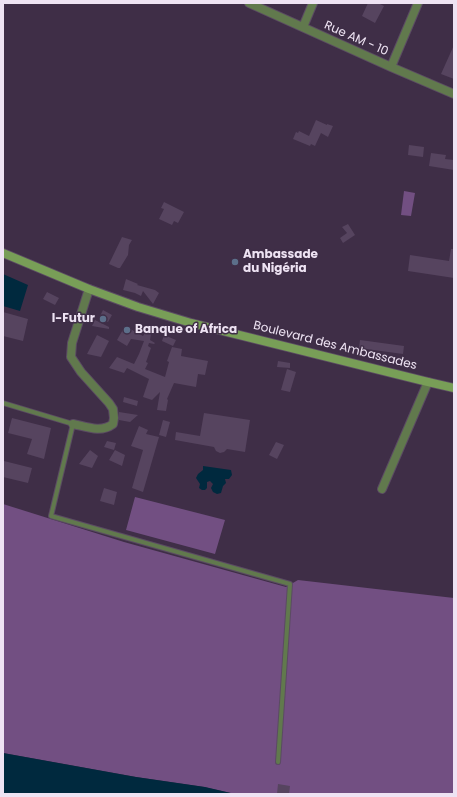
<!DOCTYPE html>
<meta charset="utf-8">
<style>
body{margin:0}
#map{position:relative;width:457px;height:797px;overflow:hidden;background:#3f2e47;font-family:Poppins,sans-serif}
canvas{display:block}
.frame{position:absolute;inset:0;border:4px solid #eee3f3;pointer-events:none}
</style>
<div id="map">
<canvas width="457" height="797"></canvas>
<div class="frame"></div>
</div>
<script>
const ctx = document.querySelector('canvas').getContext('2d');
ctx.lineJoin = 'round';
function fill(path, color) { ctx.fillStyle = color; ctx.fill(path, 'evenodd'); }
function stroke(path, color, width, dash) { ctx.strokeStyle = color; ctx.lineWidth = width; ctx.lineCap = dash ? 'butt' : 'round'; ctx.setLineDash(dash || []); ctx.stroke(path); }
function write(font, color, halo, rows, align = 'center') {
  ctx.font = font + ' Poppins,sans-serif'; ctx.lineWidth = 3; ctx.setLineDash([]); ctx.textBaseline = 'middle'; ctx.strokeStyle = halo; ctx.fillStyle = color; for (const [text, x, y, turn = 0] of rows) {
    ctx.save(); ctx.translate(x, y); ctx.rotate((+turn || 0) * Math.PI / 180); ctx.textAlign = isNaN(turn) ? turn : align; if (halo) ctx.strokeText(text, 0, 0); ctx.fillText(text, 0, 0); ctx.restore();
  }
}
fill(new Path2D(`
 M 404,191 L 415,193 L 411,216 L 401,215 Z
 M 135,497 L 225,520 L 215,554 L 126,530 Z
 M 3,504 L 124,542 L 286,587 L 298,580 L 454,598 L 454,794 L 235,794 L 204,787 L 136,777 L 3,753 Z`), '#724f82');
fill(new Path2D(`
 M 3,274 L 28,285 L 20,311 L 3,306 Z
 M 203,466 L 231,470 L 232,475 L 229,479 L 225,479 L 226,483 L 223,486 L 221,493 L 217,494 L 213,492 L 211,488 L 213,484 L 210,481 L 207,482 L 207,488 L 205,490 L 202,490 L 199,488 L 200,484 L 196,478 L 198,474 L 203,470 Z
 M 3,753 L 136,777 L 205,787 L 235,794 L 3,794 Z`), '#00293e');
fill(new Path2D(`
 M 368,3 L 378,3 L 384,6 L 375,23 L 362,16 Z
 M 454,45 L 454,79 L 441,74 Z
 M 316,120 L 327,125 L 327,124 L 333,126 L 328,137 L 321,133 L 315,146 L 311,144 L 310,146 L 293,139 L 296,132 L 298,133 L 299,131 L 309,136 Z
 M 409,145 L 424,147 L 423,157 L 408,155 Z
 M 431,153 L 446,155 L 445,159 L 454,160 L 454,170 L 429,166 Z
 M 164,202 L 184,212 L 178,223 L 174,221 L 172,225 L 159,219 L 164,209 L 161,208 Z
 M 348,224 L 355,235 L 343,243 L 340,238 L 347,233 L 342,227 Z
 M 122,237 L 132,240 L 129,245 L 128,255 L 120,268 L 118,268 L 109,264 Z
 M 451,249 L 454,249 L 454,278 L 408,271 L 410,255 L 449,261 Z
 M 126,279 L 138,284 L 137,285 L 155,290 L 159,293 L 153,304 L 143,291 L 141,296 L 135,293 L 123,290 Z
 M 47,292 L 59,298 L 55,305 L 43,299 Z
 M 103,310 L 112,315 L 108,322 L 99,318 Z
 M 3,312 L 28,319 L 23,341 L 3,336 Z
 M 95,320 L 109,327 L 109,329 L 92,326 Z
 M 125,326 L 143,336 L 145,333 L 151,334 L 150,340 L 155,343 L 154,344 L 149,343 L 148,346 L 151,348 L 146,362 L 148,363 L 145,369 L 165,377 L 169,362 L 167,361 L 172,347 L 182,349 L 181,356 L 208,361 L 205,375 L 198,374 L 196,387 L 174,383 L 167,399 L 168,400 L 166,411 L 157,410 L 160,392 L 152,400 L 143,397 L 149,379 L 127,368 L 124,373 L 109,368 L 117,357 L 134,364 L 139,354 L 144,341 L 131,339 L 127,346 L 117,340 Z
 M 97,335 L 109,341 L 101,357 L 87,354 Z
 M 164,335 L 176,340 L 173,346 L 162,341 Z
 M 360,340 L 404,346 L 403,354 L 359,348 Z
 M 278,361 L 290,363 L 290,368 L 277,367 Z
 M 287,369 L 296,372 L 290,392 L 281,390 Z
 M 124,397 L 138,401 L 137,406 L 123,402 Z
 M 119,412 L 138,415 L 130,422 L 119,420 Z
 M 204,413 L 250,420 L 245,452 L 227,449 L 224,452 L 220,453 L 216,451 L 214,447 L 175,440 L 176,432 L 200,436 Z
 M 12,418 L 51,428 L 44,459 L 27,454 L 32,439 L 8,433 Z
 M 163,420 L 170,422 L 166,437 L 159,435 Z
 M 139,426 L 148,430 L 146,434 L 159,437 L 143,492 L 132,488 L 143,450 L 131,446 Z
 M 107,441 L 116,443 L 114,450 L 104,447 Z
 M 276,442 L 284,445 L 277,459 L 269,455 Z
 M 90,450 L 98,456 L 92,468 L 79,464 Z
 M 115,450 L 125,455 L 122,466 L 109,460 Z
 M 4,461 L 32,468 L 28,483 L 3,477 Z
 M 104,488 L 117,492 L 114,505 L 100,501 Z
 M 278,784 L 290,786 L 289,794 L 277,794 Z`), '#56445f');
const service = new Path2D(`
 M 3,403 L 73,424 L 51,516 L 290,584 L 278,762`);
const minor = new Path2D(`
 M 249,3 L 391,67 L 454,94
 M 303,27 L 313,3
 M 391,67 L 418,3
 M 73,424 C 87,427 101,433 113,424 L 114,418 L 113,409 L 109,403 L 81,372 L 71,357 L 72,343 L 89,289
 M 382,489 L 428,382`);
const secondary = new Path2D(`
 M 3,253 L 89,289 L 138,307 L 191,323 L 428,382 L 454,388`);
stroke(service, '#5b4b63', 6);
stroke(minor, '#5b4b63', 10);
stroke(secondary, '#5b4b63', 10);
stroke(service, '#61794d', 4);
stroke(minor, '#61794d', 8);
stroke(secondary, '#789e57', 8);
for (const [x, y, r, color] of [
 [235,262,4,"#5c6f8a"],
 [103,319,4,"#5c6f8a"],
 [127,330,4,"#5c6f8a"]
]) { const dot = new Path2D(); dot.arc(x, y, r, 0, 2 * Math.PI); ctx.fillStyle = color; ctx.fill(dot); stroke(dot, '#3f2e47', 1.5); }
write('12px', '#eee3f3', '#3f2e47', [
 ["Rue AM - 10",356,39,24],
 ["Boulevard des Ambassades",335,346,14]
]);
write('bold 12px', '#eee3f3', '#3f2e47', [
 ["Ambassade",243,255],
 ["du Nigéria",243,269],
 ["I-Futur",95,319,"right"],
 ["Banque of Africa",135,330]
], 'left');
</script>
